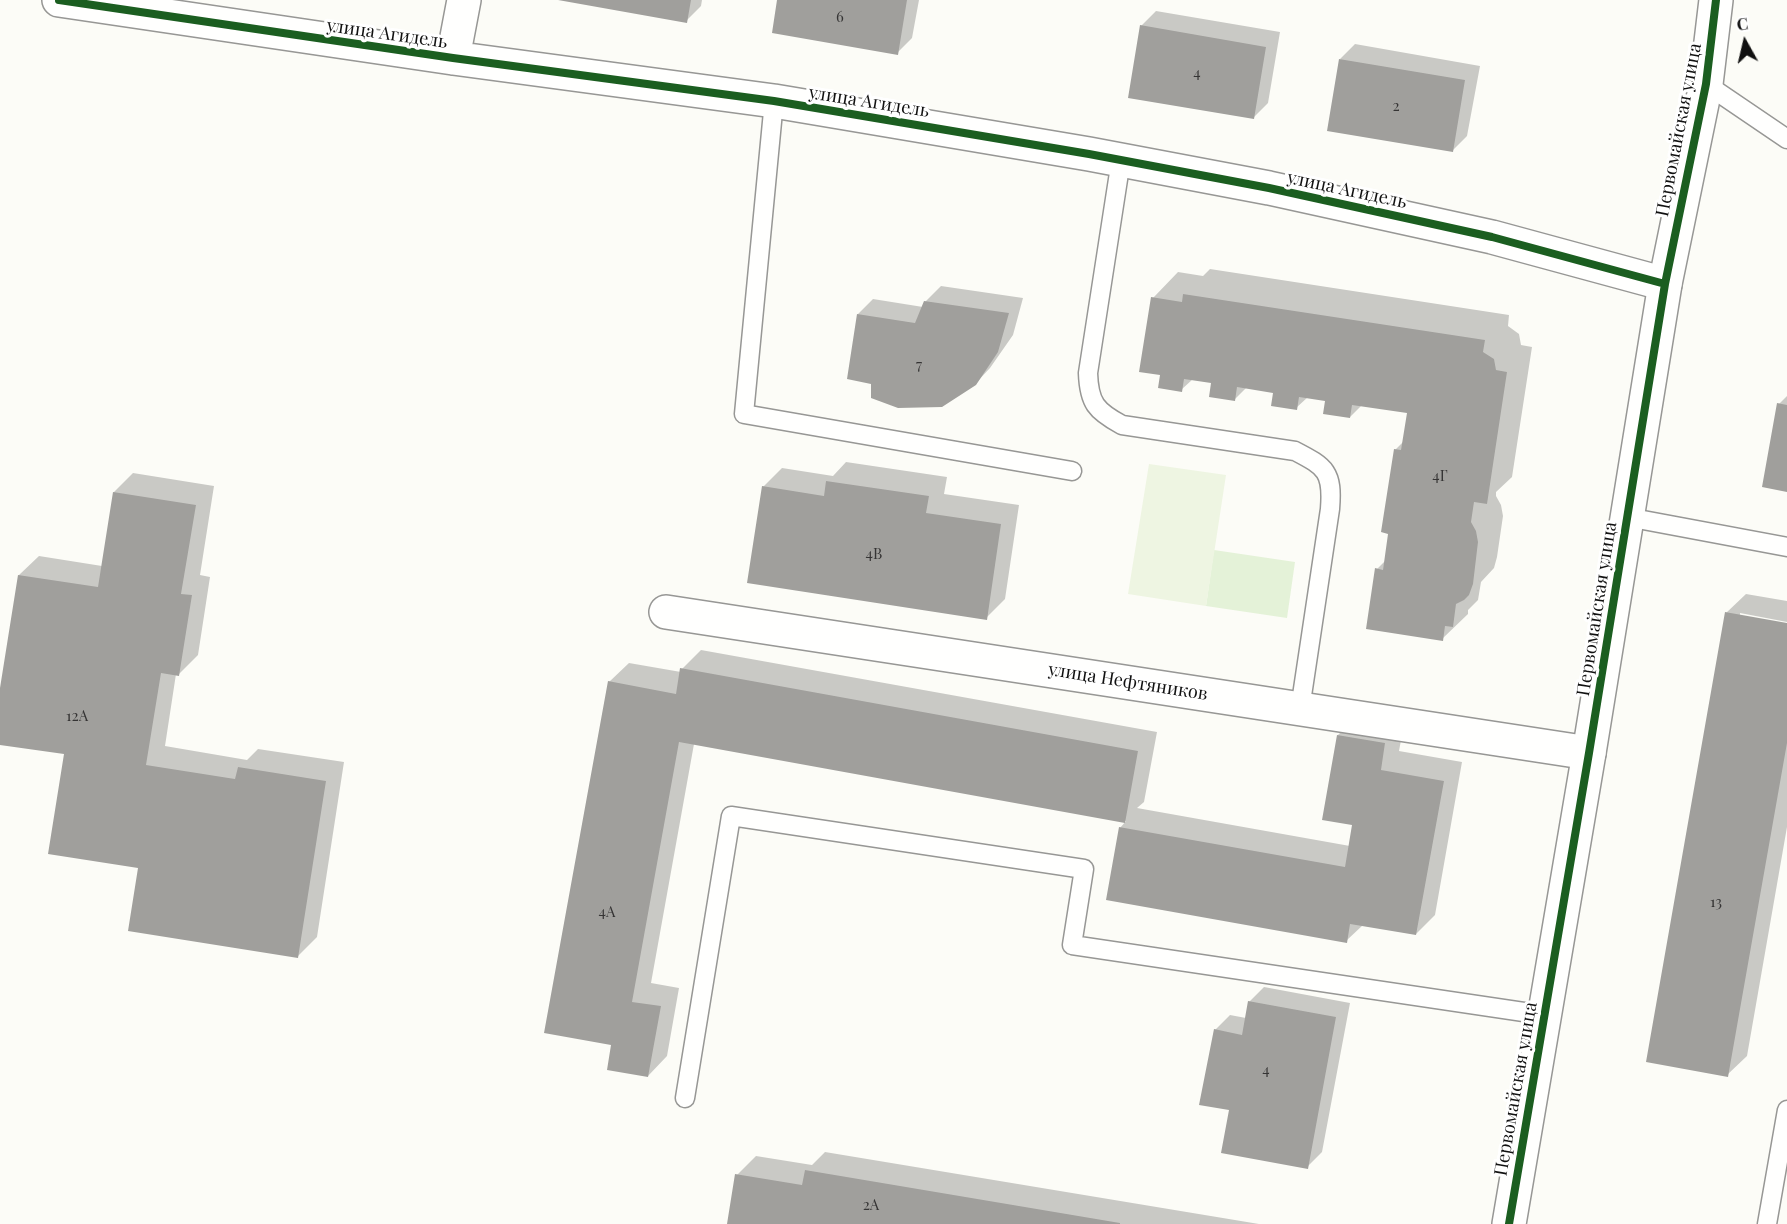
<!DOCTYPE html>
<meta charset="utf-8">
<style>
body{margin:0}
#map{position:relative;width:1787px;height:1224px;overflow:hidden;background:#fcfcf7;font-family:"Playfair Display",serif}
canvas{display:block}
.north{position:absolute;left:1715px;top:12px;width:60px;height:60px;-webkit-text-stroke:4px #fff;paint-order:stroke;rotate:352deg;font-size:16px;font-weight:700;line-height:24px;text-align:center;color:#111}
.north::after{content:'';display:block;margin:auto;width:21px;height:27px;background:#111;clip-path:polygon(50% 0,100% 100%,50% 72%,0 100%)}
</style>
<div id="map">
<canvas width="1787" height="1224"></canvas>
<div class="north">С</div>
</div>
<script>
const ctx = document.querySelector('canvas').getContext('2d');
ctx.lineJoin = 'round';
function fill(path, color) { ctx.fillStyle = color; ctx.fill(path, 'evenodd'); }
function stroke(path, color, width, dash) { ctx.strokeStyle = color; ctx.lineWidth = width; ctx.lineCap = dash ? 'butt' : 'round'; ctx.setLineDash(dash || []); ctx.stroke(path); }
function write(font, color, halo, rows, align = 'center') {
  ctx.font = font + ' "Playfair Display",serif'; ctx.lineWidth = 6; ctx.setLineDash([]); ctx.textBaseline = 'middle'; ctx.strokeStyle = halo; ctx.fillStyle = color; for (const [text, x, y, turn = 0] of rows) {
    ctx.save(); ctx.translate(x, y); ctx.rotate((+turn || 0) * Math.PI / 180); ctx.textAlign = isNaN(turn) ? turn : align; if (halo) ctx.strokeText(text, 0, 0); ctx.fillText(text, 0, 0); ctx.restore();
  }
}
fill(new Path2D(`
 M 1214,550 L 1295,562 L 1287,618 L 1206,606 Z`), '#e4f2d8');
fill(new Path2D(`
 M 1149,464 L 1226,475 L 1206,606 L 1128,594 Z`), '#eef5e2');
fill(new Path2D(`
 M 562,0 L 702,0 L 701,6 L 686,21 Z
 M 779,0 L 919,0 L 912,38 L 897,53 Z
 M 1156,11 L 1280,32 L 1268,103 L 1253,118 L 1141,26 Z
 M 1355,44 L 1480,66 L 1467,136 L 1452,151 L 1340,59 Z
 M 1210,269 L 1509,315 L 1508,326 L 1519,334 L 1521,345 L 1532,347 L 1512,477 L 1496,492 L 1496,496 L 1501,505 L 1503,516 L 1497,557 L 1494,568 L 1481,582 L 1478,600 L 1468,610 L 1468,614 L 1442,639 L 1377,569 L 1386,560 L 1390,532 L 1395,450 L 1404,441 L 1409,412 L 1362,405 L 1350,417 L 1327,400 L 1308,397 L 1296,408 L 1275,391 L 1247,387 L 1235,399 L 1213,382 L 1193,379 L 1181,390 L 1162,374 L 1153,298 L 1178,272 L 1203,276 Z
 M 941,286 L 1023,298 L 1013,335 L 990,368 L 975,384 L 873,383 L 858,314 L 873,299 L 923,307 L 925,302 Z
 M 1787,396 L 1787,490 L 1779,404 Z
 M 846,462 L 947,477 L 944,494 L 1019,505 L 1005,599 L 986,618 L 763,487 L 782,468 L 833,476 Z
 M 133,473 L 214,486 L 200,575 L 210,577 L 198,655 L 179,674 L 176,674 L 165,746 L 247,760 L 258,749 L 344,762 L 317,937 L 298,956 L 140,867 L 66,753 L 0,743 L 0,698 L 19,575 L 39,556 L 102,566 L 114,492 Z
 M 1746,594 L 1787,601 L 1787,622 L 1740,613 L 1740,616 L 1787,625 L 1787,827 L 1747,1056 L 1727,1075 L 1726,613 Z
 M 701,650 L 1157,732 L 1144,802 L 1137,808 L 1350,846 L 1354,824 L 1338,735 L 1357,716 L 1404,724 L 1399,751 L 1462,762 L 1435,915 L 1416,934 L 1363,925 L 1346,941 L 1120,828 L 1126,821 L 694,744 L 651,983 L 679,988 L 667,1056 L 648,1076 L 613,1044 L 609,682 L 629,663 L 681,672 L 682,669 Z
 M 1264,987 L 1350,1003 L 1322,1152 L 1307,1167 L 1231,1109 L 1215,1030 L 1230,1015 L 1246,1018 L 1249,1002 Z
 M 825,1152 L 1259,1224 L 728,1224 L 737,1175 L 756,1156 L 812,1165 Z`), '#0003');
fill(new Path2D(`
 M 558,0 L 691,0 L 687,23 Z
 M 777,0 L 907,0 L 898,55 L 772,33 Z
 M 1140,25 L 1266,47 L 1254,119 L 1128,98 Z
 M 1339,59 L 1465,80 L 1453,152 L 1327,131 Z
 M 1183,294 L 1485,340 L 1483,352 L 1494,359 L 1496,370 L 1507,372 L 1487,504 L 1474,502 L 1471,522 L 1476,531 L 1478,542 L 1473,584 L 1469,595 L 1464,600 L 1456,604 L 1453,627 L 1445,626 L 1443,641 L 1366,629 L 1375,568 L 1383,570 L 1388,534 L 1381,532 L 1394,449 L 1401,450 L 1407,413 L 1352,405 L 1350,418 L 1323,414 L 1325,401 L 1299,397 L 1297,410 L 1271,406 L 1273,393 L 1237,387 L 1235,401 L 1209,397 L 1211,383 L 1184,379 L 1182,392 L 1158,388 L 1160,375 L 1139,372 L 1151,297 L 1182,302 Z
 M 924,301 L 1009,313 L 998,352 L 976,385 L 942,407 L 898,408 L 871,398 L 871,384 L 847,379 L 857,314 L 915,323 Z
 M 1777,403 L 1787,405 L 1787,492 L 1762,487 Z
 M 826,481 L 929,496 L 926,513 L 1001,524 L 987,620 L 747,583 L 762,486 L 824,496 Z
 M 113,492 L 196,505 L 181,594 L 192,595 L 179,676 L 161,673 L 146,765 L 235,779 L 238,767 L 326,781 L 298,958 L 128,931 L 138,868 L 48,854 L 64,754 L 0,745 L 0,688 L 18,575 L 98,587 Z
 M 1725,612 L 1787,623 L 1787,743 L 1728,1077 L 1646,1062 Z
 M 680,668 L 1138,751 L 1125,823 L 679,742 L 632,1002 L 661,1006 L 648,1077 L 607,1070 L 611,1045 L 544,1033 L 608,681 L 676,694 Z
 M 1337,735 L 1385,743 L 1381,770 L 1444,781 L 1416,935 L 1350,924 L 1347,943 L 1106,900 L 1119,827 L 1345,867 L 1352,825 L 1322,820 Z
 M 1248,1001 L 1336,1017 L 1308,1169 L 1221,1153 L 1229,1110 L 1199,1105 L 1214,1029 L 1242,1035 Z
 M 805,1170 L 1120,1223 L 1120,1224 L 727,1224 L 735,1174 L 802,1185 Z`), '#a09f9c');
const service = new Path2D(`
 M 1706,84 L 1787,139
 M 774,101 L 744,414 L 1072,471
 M 1121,160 L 1088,373 C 1089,403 1096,411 1122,425 L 1295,451 C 1326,467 1333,472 1330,509 L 1300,709
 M 1627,517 L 1787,547
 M 685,1098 L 731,816 L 1084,869 L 1072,945 L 1544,1015
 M 1767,1224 L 1787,1110`);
const minor = new Path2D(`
 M 59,0 L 453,58 L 774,101 L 1089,154 L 1269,188 L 1492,237 L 1665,284
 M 453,58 L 464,0
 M 666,612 L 1589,753`);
const tertiary = new Path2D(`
 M 1509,1224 L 1589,753 L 1665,284 L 1706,84 L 1716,0`);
stroke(service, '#979795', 21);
stroke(minor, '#979795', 36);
stroke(tertiary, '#979795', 36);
stroke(service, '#fffffe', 18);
stroke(minor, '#fffffe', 33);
stroke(tertiary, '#fffffe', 33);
stroke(new Path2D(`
 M 59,0 L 453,58 L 774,101 L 1089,154 L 1269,188 L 1492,237 L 1665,284
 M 1509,1224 L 1589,753 L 1665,284 L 1706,84 L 1716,0`), '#1b5e20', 8);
write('15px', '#353434', null, [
 ["6",840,17],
 ["4",1197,73],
 ["2",1396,106],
 ["7",919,365],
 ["4Г",1440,476],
 ["4В",874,554],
 ["12А",77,716],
 ["13",1716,902],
 ["4А",607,912],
 ["4",1266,1070],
 ["2А",871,1205]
]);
write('18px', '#111', '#fff', [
 ["улица Агидель",387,34,8],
 ["улица Агидель",869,102,9],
 ["Первомайская улица",1679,130,-79],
 ["улица Агидель",1347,190,12],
 ["Первомайская улица",1597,609,-81],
 ["улица Нефтяников",1128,682,9],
 ["Первомайская улица",1516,1089,-80]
]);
</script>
